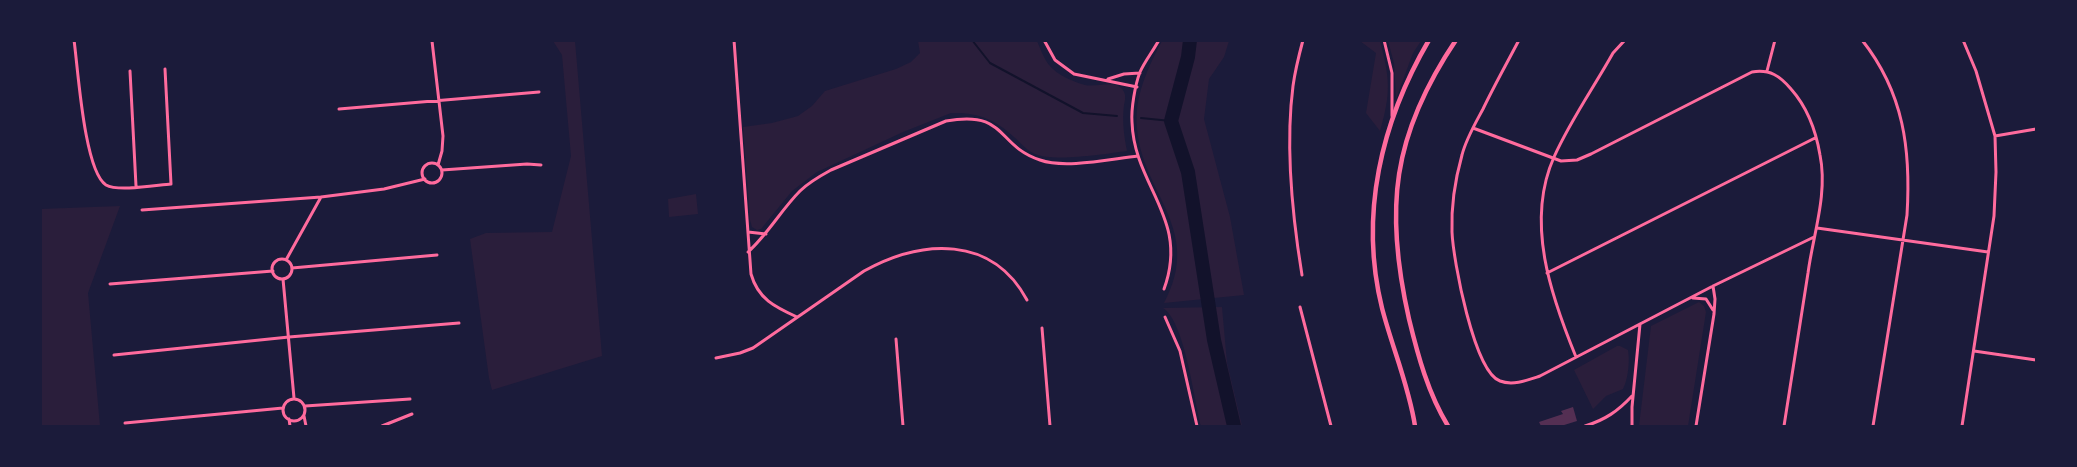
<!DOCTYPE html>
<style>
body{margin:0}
#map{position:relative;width:2077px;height:467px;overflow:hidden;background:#1b1b3a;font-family:Literata,serif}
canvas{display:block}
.frame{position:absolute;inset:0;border:42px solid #1b1b3a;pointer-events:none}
</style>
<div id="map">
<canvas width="2077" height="467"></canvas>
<div class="frame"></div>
</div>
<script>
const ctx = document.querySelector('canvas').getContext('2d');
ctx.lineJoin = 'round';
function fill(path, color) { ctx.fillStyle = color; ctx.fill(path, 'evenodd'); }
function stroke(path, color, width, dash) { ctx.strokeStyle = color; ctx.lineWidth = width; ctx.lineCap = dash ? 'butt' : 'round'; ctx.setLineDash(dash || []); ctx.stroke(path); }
fill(new Path2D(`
 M 553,41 L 575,41 L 602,356 L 492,390 L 489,378 L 470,239 L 486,233 L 552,232 L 571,156 L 562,55 Z
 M 918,41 L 1037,41 C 1040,48 1044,59 1049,65 C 1057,75 1074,82 1085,85 C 1098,88 1117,78 1124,92 C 1126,96 1125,101 1124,105 C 1122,121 1124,136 1127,151 C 1105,154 1054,162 1035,154 C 1026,150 1021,143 1014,137 C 995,119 977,112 951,113 L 903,132 L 817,172 L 792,191 L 761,229 L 757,230 L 752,227 L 750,220 L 743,127 L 772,123 L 798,116 L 812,106 L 825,91 L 896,69 L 911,62 L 920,53 Z
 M 1162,41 L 1229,41 L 1224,57 L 1209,79 L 1204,119 L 1230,217 L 1244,295 L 1164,303 C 1204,229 1142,194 1137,128 C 1134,97 1148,67 1162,41 Z
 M 1360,41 L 1380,41 C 1390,79 1391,93 1380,131 L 1366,113 L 1376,53 Z
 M 1388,41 L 1421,41 L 1413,53 L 1396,99 L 1394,63 Z
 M 696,194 L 698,214 L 669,217 L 668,199 Z
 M 120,206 L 88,293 L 100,426 L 41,426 L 41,209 Z
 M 1699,302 L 1704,306 L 1706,312 L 1688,426 L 1639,426 L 1651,326 Z
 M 1222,307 L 1227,363 L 1242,426 L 1201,426 C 1194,400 1185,322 1163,308 Z
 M 1617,346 L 1620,346 L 1628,350 C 1630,362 1628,379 1623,389 L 1606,396 L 1593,409 L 1574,370 Z`), '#2a1e3b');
stroke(new Path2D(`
 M 972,40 L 990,63 L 1083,113 L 1117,116
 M 1141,118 L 1171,121`), '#12122b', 2);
stroke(new Path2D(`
 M 1190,40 L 1188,57 L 1171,121 L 1188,172 L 1214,340 L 1234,426`), '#12122b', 14);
fill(new Path2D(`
 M 1573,407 L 1577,421 L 1561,426 L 1541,426 L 1539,422 L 1563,414 L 1561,411 Z`), '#542f53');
stroke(new Path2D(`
 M 74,40 C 78,68 84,171 106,185 C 118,192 157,185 171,184 L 165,69
 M 734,40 L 751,274 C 758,299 775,307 797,317
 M 1044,40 L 1055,60 L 1074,74 L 1137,87
 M 1159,40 C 1153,51 1145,61 1140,72 C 1135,85 1131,109 1132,122 C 1134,187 1190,218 1164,289
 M 1384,40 L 1392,73 L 1392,116
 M 1519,40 C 1507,63 1494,86 1483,109 C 1475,124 1466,139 1462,155 C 1455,180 1451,206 1452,232 C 1453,259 1474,372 1500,381 C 1513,386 1528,380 1540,376 L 1713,286 L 1814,237
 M 1862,40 C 1904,93 1911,150 1907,215 L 1873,426
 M 432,41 L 443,136 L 442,151 L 438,165
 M 130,71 L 136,186
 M 1767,71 L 1775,40
 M 1108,79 L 1124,74 L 1140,73
 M 339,109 L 539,92
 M 1473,128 L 1561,161 L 1577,160 L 1591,154 L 1752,72 C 1770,69 1780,76 1791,89 C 1807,107 1816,131 1820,155 C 1828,194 1813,235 1808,273 C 1800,324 1792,375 1784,426
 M 1995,136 L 2036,129
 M422 173a10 10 0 1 1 20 0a10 10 0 1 1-20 0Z
 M 442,170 L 527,164 L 541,165
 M 142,210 L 321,197
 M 1817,228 L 1988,252
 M 748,232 L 766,234
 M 748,252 C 768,234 781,210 800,191 C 809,182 820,176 831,170 L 946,121 C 1008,110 995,145 1040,160 C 1065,169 1110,159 1138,156
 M272 269a10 10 0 1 1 20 0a10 10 0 1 1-20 0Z
 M 286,260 L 321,197 L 384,189 L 425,179
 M 292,268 L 437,255
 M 1547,273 L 1815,138
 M 1302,275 C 1292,214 1285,148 1293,86 C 1295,71 1299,55 1303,40
 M 283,279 L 294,398
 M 110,284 L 273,271
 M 1693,298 L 1706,299 L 1713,310
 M 1300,307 L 1331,426
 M 1165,317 L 1180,351 L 1197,426
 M 1042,328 L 1050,426
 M 896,339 L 903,426
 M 1974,351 L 2036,360
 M 114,355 L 289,337 L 459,323
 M 1576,357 C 1551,296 1525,222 1554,157 C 1570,121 1594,87 1613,53 L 1625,40
 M 716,358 L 740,353 L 753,348 L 864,271 C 922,239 992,235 1027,300
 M283 410a11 11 0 1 1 22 0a11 11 0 1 1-22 0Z
 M 305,406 L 410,399
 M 304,416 L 306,426
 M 289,419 L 290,426
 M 125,423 L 283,408
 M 382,426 L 412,414
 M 1585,426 C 1605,420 1618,411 1632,396
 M 1632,426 L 1632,407 L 1640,324
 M 1696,426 L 1714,314 L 1715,299 L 1713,286
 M 1962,426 L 1994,216 L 1996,172 L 1995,136 L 1976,71 L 1963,40`), '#ff6b9d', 3);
stroke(new Path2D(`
 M 1415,426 C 1409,386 1392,347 1382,308 C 1359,215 1381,122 1429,40
 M 1448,426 C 1428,393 1418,356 1409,319 C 1384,209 1392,135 1456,40`), '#ff6b9d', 4.5);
</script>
